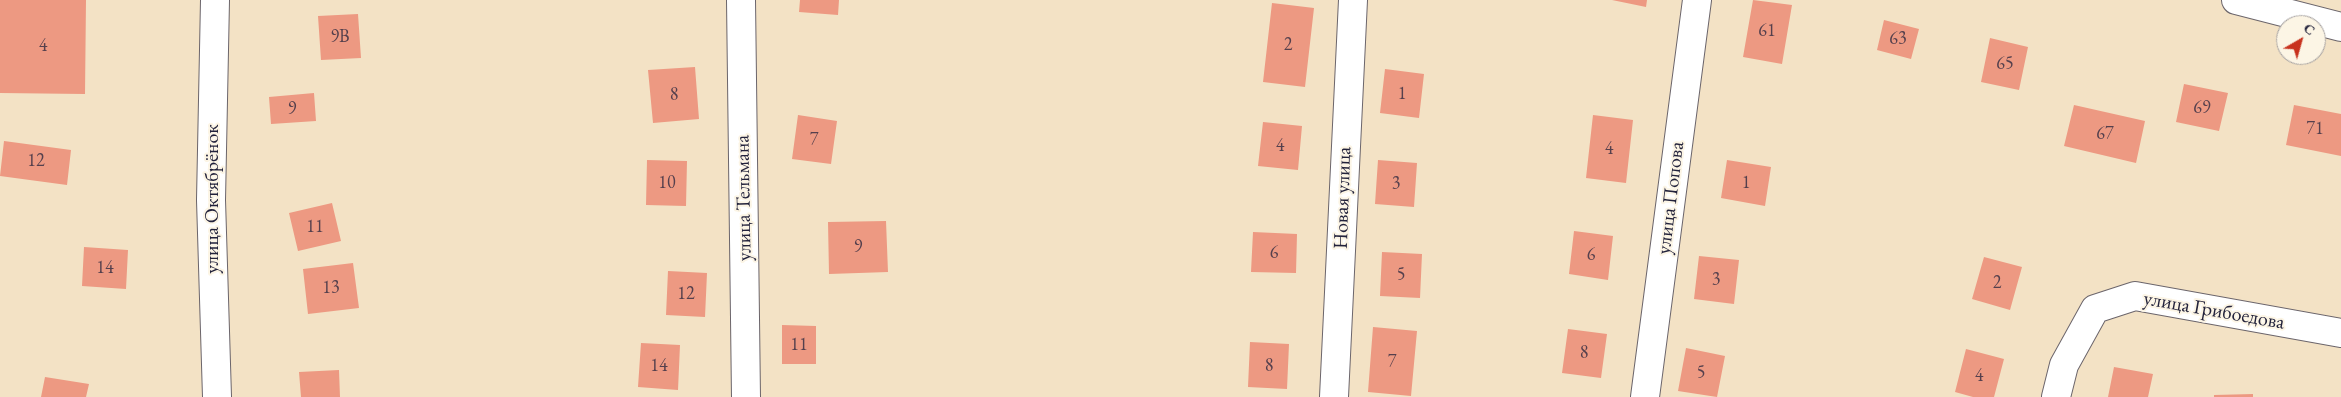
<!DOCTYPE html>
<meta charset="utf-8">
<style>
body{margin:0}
#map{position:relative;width:2341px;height:397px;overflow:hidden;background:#f3e2c5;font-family:"EB Garamond",serif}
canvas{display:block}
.north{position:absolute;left:2276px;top:15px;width:50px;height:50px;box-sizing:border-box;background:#fcf5e5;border:1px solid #a5a1a1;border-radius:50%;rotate:38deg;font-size:14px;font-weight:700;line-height:20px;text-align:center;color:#22223b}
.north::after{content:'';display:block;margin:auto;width:18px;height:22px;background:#c8321e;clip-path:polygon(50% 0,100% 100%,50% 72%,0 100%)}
</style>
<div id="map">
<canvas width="2341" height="397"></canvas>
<div class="north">С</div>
</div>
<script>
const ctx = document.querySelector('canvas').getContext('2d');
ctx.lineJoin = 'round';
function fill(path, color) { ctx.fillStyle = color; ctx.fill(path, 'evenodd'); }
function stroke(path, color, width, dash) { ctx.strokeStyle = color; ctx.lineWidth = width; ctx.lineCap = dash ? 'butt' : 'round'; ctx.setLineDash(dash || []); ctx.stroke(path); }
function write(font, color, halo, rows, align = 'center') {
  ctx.font = font + ' "EB Garamond",serif'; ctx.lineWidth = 4; ctx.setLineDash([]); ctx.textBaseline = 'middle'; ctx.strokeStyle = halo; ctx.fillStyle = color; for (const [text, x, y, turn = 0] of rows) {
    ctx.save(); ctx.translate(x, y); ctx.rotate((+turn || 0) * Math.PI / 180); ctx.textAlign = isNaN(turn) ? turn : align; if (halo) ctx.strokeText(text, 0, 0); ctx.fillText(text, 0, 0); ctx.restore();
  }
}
fill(new Path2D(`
 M 0,0 L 86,0 L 85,94 L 0,93 Z
 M 800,0 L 839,0 L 838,15 L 799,12 Z
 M 1612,0 L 1647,0 L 1646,7 Z
 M 1753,0 L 1792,5 L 1782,64 L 1743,57 Z
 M 1272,3 L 1314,8 L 1305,87 L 1263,82 Z
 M 358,14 L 361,58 L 321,60 L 318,16 Z
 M 1884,20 L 1919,29 L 1911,59 L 1877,50 Z
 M 1990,38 L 2028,47 L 2019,90 L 1981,82 Z
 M 695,67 L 699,119 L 653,123 L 648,70 Z
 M 1385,69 L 1424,74 L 1419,118 L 1380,113 Z
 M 2184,84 L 2228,93 L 2219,131 L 2176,122 Z
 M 314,93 L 316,121 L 271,124 L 269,97 Z
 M 2074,105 L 2145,121 L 2136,163 L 2064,146 Z
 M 2294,105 L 2341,114 L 2341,156 L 2286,145 Z
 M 798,115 L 837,121 L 831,164 L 792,159 Z
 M 1593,115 L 1633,120 L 1626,183 L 1586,178 Z
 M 1263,122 L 1302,126 L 1298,170 L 1258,166 Z
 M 4,141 L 71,150 L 67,185 L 0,176 Z
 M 647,160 L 687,161 L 686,206 L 646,205 Z
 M 1378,160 L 1417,163 L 1414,207 L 1375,204 Z
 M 1727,160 L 1771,167 L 1765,206 L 1721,198 Z
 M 332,203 L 341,241 L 298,251 L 289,213 Z
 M 886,221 L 888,272 L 829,274 L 828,222 Z
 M 1574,231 L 1613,236 L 1608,280 L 1569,274 Z
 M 1253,232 L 1297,234 L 1296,273 L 1251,272 Z
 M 84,247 L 128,250 L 126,289 L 82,286 Z
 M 1382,252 L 1422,254 L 1420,298 L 1380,296 Z
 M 1699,256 L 1739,260 L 1734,304 L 1694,299 Z
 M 1984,257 L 2022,267 L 2010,310 L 1972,299 Z
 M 353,263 L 359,308 L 308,314 L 303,269 Z
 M 668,271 L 707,273 L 705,317 L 666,315 Z
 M 782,325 L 816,326 L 816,364 L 782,364 Z
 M 1373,327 L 1417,331 L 1411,396 L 1368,392 Z
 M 1568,329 L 1607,334 L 1601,378 L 1562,373 Z
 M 1250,342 L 1289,344 L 1287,389 L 1248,387 Z
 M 641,343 L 680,345 L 678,390 L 638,387 Z
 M 1686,348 L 1725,356 L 1717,397 L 1678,391 Z
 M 1966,349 L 2004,359 L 1994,397 L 1973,397 L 1955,392 Z
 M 2114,367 L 2153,374 L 2148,397 L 2108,397 Z
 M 339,370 L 340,397 L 301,397 L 299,372 Z
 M 45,377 L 89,384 L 86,397 L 41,397 Z
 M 2253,394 L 2253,397 L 2214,397 L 2214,395 Z`), '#ed9982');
const minor = new Path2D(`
 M 741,0 L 746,397
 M 2236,0 L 2341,27
 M 1334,397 L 1353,0
 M 1645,397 L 1697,0
 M 2056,397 L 2064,365 L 2095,309 L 2135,296 L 2341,333`);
const tertiary = new Path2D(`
 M 215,0 L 211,200 L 217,397`);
stroke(minor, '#6b656b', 30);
stroke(tertiary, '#6b656b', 30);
stroke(minor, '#fff', 28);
stroke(tertiary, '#fff', 28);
write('18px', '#55404d', null, [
 ["61",1767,31],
 ["9В",340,37],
 ["63",1898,39],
 ["2",1288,45],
 ["4",43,46],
 ["65",2005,64],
 ["1",1402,94],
 ["8",674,95],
 ["69",2202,108],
 ["9",292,109],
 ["71",2315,129],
 ["67",2105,134],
 ["7",814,140],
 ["4",1280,146],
 ["4",1609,149],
 ["12",36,161],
 ["10",667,183],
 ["1",1746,183],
 ["3",1396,184],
 ["11",315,227],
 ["9",858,247],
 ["6",1274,253],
 ["6",1591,255],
 ["14",105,268],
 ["5",1401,275],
 ["3",1716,280],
 ["2",1997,283],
 ["13",331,288],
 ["12",686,294],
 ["11",799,345],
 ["8",1584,353],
 ["7",1392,362],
 ["14",659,366],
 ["8",1269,366],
 ["5",1701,373],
 ["4",1979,376]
]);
write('20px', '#22223b', '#fcf5e5', [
 ["улица Тельмана",744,198,-91],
 ["Новая улица",1343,198,-88],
 ["улица Попова",1671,198,-83],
 ["улица Октябрёнок",213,199,-90],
 ["улица Грибоедова",2214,311,10]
]);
</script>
